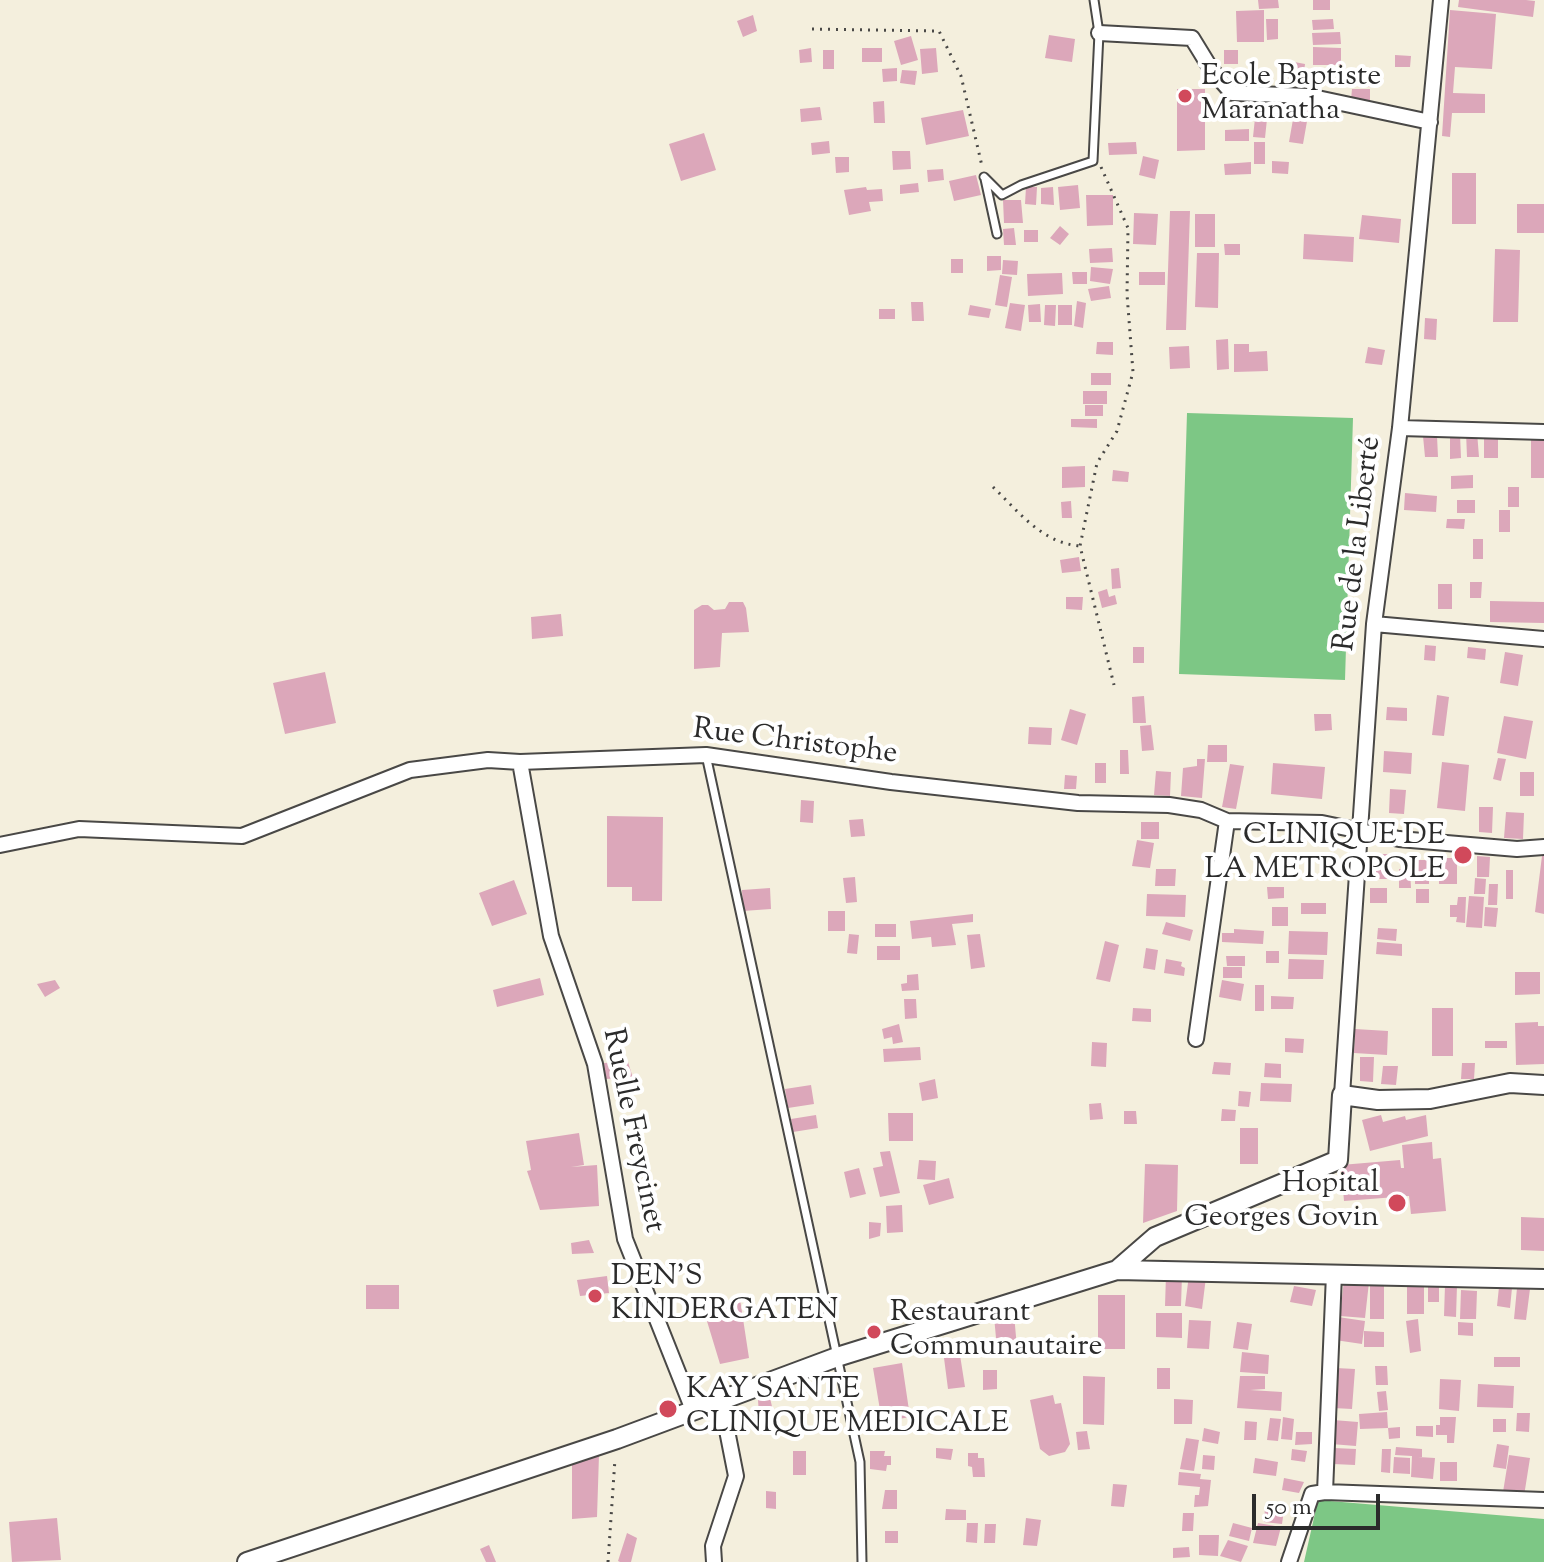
<!DOCTYPE html>
<meta charset="utf-8">
<style>
body{margin:0}
#map{position:relative;width:1544px;height:1562px;overflow:hidden;background:#f4efdd;font-family:"Sorts Mill Goudy",serif}
canvas{display:block}
.scale{position:absolute;left:1252px;top:1494px;width:128px;height:36px;box-sizing:border-box;border:4px solid #2b2b2b;border-top:0;padding-left:10px;font-size:24px;line-height:28px;white-space:nowrap;color:#2b2b2b;-webkit-text-stroke:6px #fff;paint-order:stroke}
</style>
<div id="map">
<canvas width="1544" height="1562"></canvas>
<div class="scale">50 m</div>
</div>
<script>
const ctx = document.querySelector('canvas').getContext('2d');
ctx.lineJoin = 'round';
function fill(path, color) { ctx.fillStyle = color; ctx.fill(path, 'evenodd'); }
function stroke(path, color, width, dash) { ctx.strokeStyle = color; ctx.lineWidth = width; ctx.lineCap = dash ? 'butt' : 'round'; ctx.setLineDash(dash || []); ctx.stroke(path); }
function write(font, color, halo, rows, align = 'center') {
  ctx.font = font + ' "Sorts Mill Goudy",serif'; ctx.lineWidth = 8; ctx.setLineDash([]); ctx.textBaseline = 'middle'; ctx.strokeStyle = halo; ctx.fillStyle = color; for (const [text, x, y, turn = 0] of rows) {
    ctx.save(); ctx.translate(x, y); ctx.rotate((+turn || 0) * Math.PI / 180); ctx.textAlign = isNaN(turn) ? turn : align; if (halo) ctx.strokeText(text, 0, 0); ctx.fillText(text, 0, 0); ctx.restore();
  }
}
fill(new Path2D(`
 M 1187,413 L 1353,418 L 1345,680 L 1179,674 Z
 M 1318,1500 L 1544,1519 L 1544,1562 L 1304,1562 Z`), '#7dc785');
fill(new Path2D(`
 M 1258,0 L 1278,0 L 1279,8 L 1259,9 Z
 M 1313,0 L 1330,0 L 1330,10 L 1313,10 Z
 M 1459,0 L 1526,0 L 1535,1 L 1533,17 L 1458,7 Z
 M 1264,10 L 1264,42 L 1237,42 L 1236,11 Z
 M 1450,10 L 1496,14 L 1492,69 L 1455,67 L 1453,93 L 1485,94 L 1485,113 L 1452,113 L 1450,137 L 1442,136 Z
 M 753,15 L 757,31 L 743,37 L 737,21 Z
 M 1266,19 L 1278,19 L 1278,39 L 1267,40 Z
 M 1333,19 L 1334,29 L 1313,30 L 1312,20 Z
 M 1340,32 L 1341,44 L 1313,45 L 1312,33 Z
 M 1049,35 L 1075,39 L 1072,62 L 1045,58 Z
 M 911,36 L 918,60 L 901,65 L 894,41 Z
 M 1313,47 L 1341,48 L 1341,65 L 1313,65 Z
 M 811,48 L 812,62 L 800,63 L 799,50 Z
 M 862,48 L 882,48 L 882,62 L 862,62 Z
 M 936,48 L 938,72 L 922,74 L 920,49 Z
 M 823,50 L 834,50 L 834,69 L 823,69 Z
 M 1224,50 L 1238,50 L 1238,64 L 1224,64 Z
 M 1395,55 L 1411,56 L 1410,67 L 1395,67 Z
 M 1289,61 L 1305,64 L 1303,80 L 1286,77 Z
 M 897,68 L 897,81 L 883,82 L 882,69 Z
 M 902,70 L 917,71 L 915,85 L 900,83 Z
 M 1347,74 L 1375,77 L 1374,87 L 1346,84 Z
 M 1177,89 L 1205,89 L 1205,150 L 1177,151 Z
 M 1352,89 L 1370,89 L 1370,100 L 1351,100 Z
 M 884,101 L 885,123 L 874,123 L 873,102 Z
 M 1268,102 L 1284,104 L 1282,119 L 1266,117 Z
 M 820,107 L 822,120 L 801,122 L 800,109 Z
 M 1295,108 L 1309,110 L 1303,144 L 1289,142 Z
 M 963,110 L 969,136 L 926,145 L 921,118 Z
 M 1255,118 L 1267,119 L 1265,138 L 1253,137 Z
 M 1249,129 L 1249,141 L 1225,141 L 1225,130 Z
 M 704,133 L 716,170 L 681,181 L 669,144 Z
 M 829,141 L 830,153 L 812,155 L 811,143 Z
 M 1136,142 L 1137,154 L 1109,155 L 1108,143 Z
 M 1254,142 L 1265,142 L 1265,164 L 1254,164 Z
 M 892,151 L 910,151 L 911,169 L 893,170 Z
 M 1143,156 L 1159,160 L 1155,179 L 1139,175 Z
 M 835,157 L 849,157 L 849,172 L 836,173 Z
 M 1272,161 L 1289,162 L 1288,174 L 1272,173 Z
 M 1251,162 L 1251,174 L 1225,175 L 1224,164 Z
 M 943,169 L 944,180 L 928,182 L 927,170 Z
 M 1452,173 L 1476,173 L 1476,224 L 1452,224 Z
 M 976,175 L 981,195 L 954,201 L 949,181 Z
 M 918,183 L 919,192 L 900,194 L 900,185 Z
 M 1078,185 L 1080,208 L 1060,210 L 1058,187 Z
 M 866,187 L 867,190 L 882,189 L 883,201 L 869,202 L 871,211 L 849,215 L 844,190 Z
 M 1026,187 L 1037,187 L 1036,205 L 1025,204 Z
 M 1053,187 L 1054,205 L 1041,204 L 1041,188 Z
 M 1086,195 L 1113,195 L 1113,225 L 1087,226 Z
 M 1003,200 L 1021,200 L 1023,223 L 1004,223 Z
 M 1517,204 L 1544,204 L 1544,233 L 1517,233 Z
 M 1170,211 L 1190,211 L 1186,330 L 1166,330 Z
 M 1134,213 L 1158,214 L 1156,245 L 1133,244 Z
 M 1195,214 L 1215,214 L 1215,247 L 1195,247 Z
 M 1362,215 L 1401,219 L 1399,243 L 1359,239 Z
 M 1060,226 L 1069,234 L 1060,245 L 1050,238 Z
 M 1014,228 L 1016,245 L 1004,245 L 1003,229 Z
 M 1024,230 L 1038,230 L 1038,242 L 1024,242 Z
 M 1304,234 L 1354,237 L 1353,262 L 1303,259 Z
 M 1224,244 L 1240,244 L 1240,255 L 1225,255 Z
 M 1112,248 L 1113,262 L 1090,263 L 1089,249 Z
 M 1495,249 L 1520,250 L 1518,322 L 1493,322 Z
 M 1197,253 L 1219,253 L 1218,308 L 1195,307 Z
 M 987,256 L 1001,256 L 1001,270 L 987,271 Z
 M 951,259 L 963,259 L 963,273 L 951,273 Z
 M 1003,260 L 1018,261 L 1017,275 L 1002,274 Z
 M 1091,267 L 1113,269 L 1110,284 L 1090,281 Z
 M 1072,272 L 1087,272 L 1087,284 L 1073,284 Z
 M 1139,272 L 1165,272 L 1165,285 L 1139,285 Z
 M 1062,273 L 1063,294 L 1028,296 L 1027,274 Z
 M 1000,275 L 1012,277 L 1007,307 L 995,305 Z
 M 1109,286 L 1111,298 L 1091,301 L 1088,289 Z
 M 1077,301 L 1086,303 L 1083,328 L 1074,326 Z
 M 911,302 L 923,302 L 924,321 L 912,321 Z
 M 1010,303 L 1025,305 L 1021,331 L 1005,328 Z
 M 1040,304 L 1041,322 L 1029,322 L 1028,305 Z
 M 970,305 L 991,309 L 989,318 L 968,315 Z
 M 1045,305 L 1056,305 L 1055,326 L 1044,325 Z
 M 1058,305 L 1072,305 L 1072,325 L 1058,325 Z
 M 879,309 L 895,309 L 895,319 L 879,319 Z
 M 1425,318 L 1437,319 L 1436,340 L 1424,339 Z
 M 1228,339 L 1229,369 L 1217,370 L 1216,340 Z
 M 1097,342 L 1113,342 L 1113,355 L 1096,354 Z
 M 1234,344 L 1249,344 L 1249,352 L 1267,351 L 1268,371 L 1234,372 Z
 M 1189,346 L 1190,368 L 1170,369 L 1169,347 Z
 M 1368,347 L 1385,350 L 1382,365 L 1365,363 Z
 M 1091,373 L 1111,373 L 1111,385 L 1091,385 Z
 M 1083,391 L 1107,391 L 1107,404 L 1083,404 Z
 M 1085,405 L 1103,405 L 1103,416 L 1085,416 Z
 M 1071,419 L 1097,419 L 1097,428 L 1071,427 Z
 M 1466,432 L 1477,432 L 1479,457 L 1467,457 Z
 M 1498,432 L 1498,458 L 1484,458 L 1484,433 Z
 M 1450,434 L 1460,434 L 1461,458 L 1450,459 Z
 M 1423,436 L 1437,436 L 1438,457 L 1425,457 Z
 M 1531,436 L 1544,436 L 1544,478 L 1531,478 Z
 M 1085,466 L 1085,487 L 1062,488 L 1062,467 Z
 M 1113,470 L 1129,472 L 1128,482 L 1112,481 Z
 M 1473,475 L 1473,488 L 1451,489 L 1451,476 Z
 M 1508,487 L 1519,487 L 1519,507 L 1508,507 Z
 M 1405,493 L 1437,496 L 1436,512 L 1404,510 Z
 M 1457,500 L 1475,500 L 1475,513 L 1457,513 Z
 M 1071,501 L 1072,518 L 1062,518 L 1061,502 Z
 M 1499,510 L 1510,510 L 1510,532 L 1499,532 Z
 M 1447,519 L 1465,519 L 1464,529 L 1446,528 Z
 M 1473,539 L 1483,539 L 1483,559 L 1473,559 Z
 M 1079,557 L 1081,571 L 1062,573 L 1060,560 Z
 M 1119,568 L 1121,588 L 1112,589 L 1111,569 Z
 M 1470,582 L 1482,582 L 1481,598 L 1470,598 Z
 M 1438,584 L 1452,584 L 1452,609 L 1438,609 Z
 M 1107,589 L 1109,597 L 1115,595 L 1117,604 L 1102,608 L 1098,592 Z
 M 1066,597 L 1083,597 L 1082,610 L 1066,609 Z
 M 1490,601 L 1544,602 L 1544,623 L 1490,622 Z
 M 729,602 L 743,602 L 746,608 L 749,632 L 722,633 L 720,667 L 694,669 L 694,610 L 702,605 L 708,605 L 714,610 L 725,609 Z
 M 561,614 L 563,636 L 532,639 L 531,617 Z
 M 1425,645 L 1436,646 L 1435,661 L 1424,660 Z
 M 1133,647 L 1144,647 L 1144,663 L 1133,663 Z
 M 1468,647 L 1486,649 L 1485,660 L 1467,658 Z
 M 1505,652 L 1523,655 L 1518,686 L 1500,683 Z
 M 325,672 L 336,723 L 285,734 L 273,683 Z
 M 1437,695 L 1449,697 L 1444,736 L 1432,735 Z
 M 1144,696 L 1146,723 L 1133,723 L 1132,697 Z
 M 1387,707 L 1407,708 L 1407,721 L 1386,720 Z
 M 1070,709 L 1086,714 L 1077,745 L 1061,740 Z
 M 1314,714 L 1331,714 L 1332,730 L 1315,731 Z
 M 1504,716 L 1533,721 L 1526,759 L 1497,753 Z
 M 1151,725 L 1154,750 L 1142,751 L 1140,726 Z
 M 1029,727 L 1052,728 L 1051,745 L 1028,744 Z
 M 1208,745 L 1227,745 L 1227,762 L 1207,762 Z
 M 1120,750 L 1128,750 L 1129,774 L 1120,774 Z
 M 1384,751 L 1412,753 L 1411,774 L 1383,772 Z
 M 1498,758 L 1506,759 L 1501,781 L 1493,779 Z
 M 1197,759 L 1205,759 L 1202,798 L 1181,796 L 1183,768 L 1197,766 Z
 M 1442,762 L 1469,765 L 1465,811 L 1437,808 Z
 M 1095,763 L 1106,763 L 1106,783 L 1095,783 Z
 M 1273,763 L 1325,767 L 1322,799 L 1271,794 Z
 M 1230,764 L 1244,766 L 1236,809 L 1222,807 Z
 M 1156,771 L 1171,772 L 1170,796 L 1154,795 Z
 M 1520,772 L 1534,772 L 1534,796 L 1520,796 Z
 M 1065,775 L 1077,776 L 1076,789 L 1064,789 Z
 M 1390,789 L 1406,790 L 1404,814 L 1389,813 Z
 M 801,800 L 814,801 L 813,823 L 800,822 Z
 M 1479,807 L 1493,807 L 1492,833 L 1479,832 Z
 M 1506,812 L 1524,813 L 1523,839 L 1504,838 Z
 M 607,816 L 663,817 L 662,901 L 632,901 L 632,887 L 607,887 Z
 M 863,819 L 865,836 L 851,837 L 849,820 Z
 M 1141,822 L 1159,822 L 1159,839 L 1141,839 Z
 M 1137,840 L 1154,843 L 1150,868 L 1132,866 Z
 M 1374,854 L 1391,854 L 1391,879 L 1374,879 Z
 M 1477,856 L 1490,857 L 1489,877 L 1477,877 Z
 M 1542,856 L 1544,856 L 1544,914 L 1535,912 Z
 M 1439,858 L 1457,858 L 1457,884 L 1439,884 Z
 M 1415,860 L 1429,860 L 1429,884 L 1415,884 Z
 M 1156,869 L 1176,869 L 1175,886 L 1155,886 Z
 M 1399,869 L 1410,869 L 1411,888 L 1399,888 Z
 M 1506,870 L 1513,870 L 1513,899 L 1506,899 Z
 M 855,877 L 857,902 L 846,903 L 843,878 Z
 M 1475,878 L 1486,879 L 1485,894 L 1474,894 Z
 M 514,880 L 527,914 L 492,926 L 479,893 Z
 M 1489,884 L 1498,884 L 1497,905 L 1488,905 Z
 M 1267,887 L 1284,887 L 1284,898 L 1268,899 Z
 M 770,888 L 771,909 L 743,911 L 742,890 Z
 M 1370,888 L 1387,888 L 1387,903 L 1370,903 Z
 M 1416,889 L 1429,889 L 1429,903 L 1416,903 Z
 M 1147,894 L 1186,895 L 1185,917 L 1146,916 Z
 M 1469,896 L 1484,897 L 1482,928 L 1466,927 Z
 M 1458,897 L 1466,897 L 1465,923 L 1456,922 L 1457,917 L 1450,917 L 1450,905 L 1457,905 Z
 M 1301,903 L 1326,903 L 1326,914 L 1301,914 Z
 M 1272,907 L 1288,907 L 1288,926 L 1272,926 Z
 M 1485,907 L 1498,908 L 1496,927 L 1484,926 Z
 M 828,911 L 845,911 L 845,931 L 828,931 Z
 M 973,914 L 973,922 L 952,924 L 956,945 L 932,947 L 931,937 L 912,939 L 910,921 Z
 M 1166,922 L 1193,930 L 1190,941 L 1162,934 Z
 M 875,924 L 896,924 L 896,937 L 875,937 Z
 M 1378,928 L 1397,929 L 1396,941 L 1377,939 Z
 M 1234,929 L 1264,931 L 1263,944 L 1222,942 L 1222,933 L 1234,933 Z
 M 1289,931 L 1328,932 L 1327,955 L 1288,954 Z
 M 849,934 L 859,935 L 857,954 L 847,953 Z
 M 980,934 L 985,967 L 971,969 L 967,935 Z
 M 1105,941 L 1119,945 L 1110,982 L 1096,979 Z
 M 1377,942 L 1402,944 L 1402,956 L 1376,954 Z
 M 877,946 L 900,946 L 900,960 L 877,960 Z
 M 1146,948 L 1158,950 L 1155,970 L 1143,968 Z
 M 1266,951 L 1279,951 L 1279,963 L 1266,963 Z
 M 1226,956 L 1245,956 L 1245,966 L 1227,966 Z
 M 1166,959 L 1182,962 L 1181,966 L 1185,968 L 1184,976 L 1164,973 Z
 M 1289,959 L 1324,960 L 1323,979 L 1288,979 Z
 M 1223,967 L 1242,967 L 1242,978 L 1223,978 Z
 M 1515,972 L 1540,972 L 1540,994 L 1515,995 Z
 M 918,974 L 919,990 L 902,991 L 901,984 L 907,983 L 907,975 Z
 M 540,978 L 544,995 L 497,1007 L 493,990 Z
 M 55,980 L 60,988 L 45,997 L 37,984 Z
 M 1222,980 L 1244,984 L 1241,1001 L 1219,997 Z
 M 1255,985 L 1264,985 L 1264,1011 L 1255,1011 Z
 M 1271,996 L 1294,997 L 1293,1009 L 1271,1009 Z
 M 904,999 L 916,999 L 917,1018 L 905,1019 Z
 M 1133,1008 L 1151,1009 L 1151,1022 L 1132,1021 Z
 M 1432,1008 L 1453,1008 L 1453,1056 L 1432,1056 Z
 M 1538,1022 L 1538,1026 L 1544,1026 L 1544,1064 L 1516,1065 L 1515,1023 Z
 M 899,1024 L 903,1042 L 893,1044 L 892,1037 L 884,1039 L 882,1029 Z
 M 1355,1029 L 1388,1031 L 1387,1055 L 1354,1053 Z
 M 1285,1038 L 1304,1039 L 1303,1053 L 1285,1052 Z
 M 1485,1041 L 1507,1041 L 1507,1048 L 1485,1048 Z
 M 1092,1042 L 1107,1043 L 1106,1067 L 1091,1066 Z
 M 920,1047 L 921,1060 L 884,1062 L 883,1049 Z
 M 1360,1057 L 1374,1057 L 1373,1082 L 1360,1081 Z
 M 628,1062 L 633,1078 L 604,1079 L 603,1063 Z
 M 1214,1062 L 1231,1063 L 1230,1075 L 1212,1074 Z
 M 1265,1063 L 1281,1064 L 1281,1078 L 1264,1077 Z
 M 1462,1063 L 1475,1063 L 1474,1079 L 1461,1079 Z
 M 1383,1066 L 1398,1066 L 1396,1085 L 1381,1084 Z
 M 935,1079 L 938,1098 L 922,1101 L 919,1083 Z
 M 1261,1083 L 1292,1084 L 1291,1102 L 1260,1101 Z
 M 811,1085 L 814,1104 L 788,1108 L 785,1089 Z
 M 1239,1091 L 1251,1092 L 1249,1107 L 1238,1106 Z
 M 1101,1103 L 1103,1119 L 1090,1120 L 1089,1104 Z
 M 1222,1109 L 1236,1110 L 1235,1121 L 1221,1121 Z
 M 1124,1111 L 1136,1111 L 1137,1124 L 1124,1124 Z
 M 888,1113 L 913,1113 L 913,1141 L 889,1141 Z
 M 816,1115 L 818,1128 L 793,1132 L 791,1119 Z
 M 1381,1115 L 1383,1122 L 1405,1116 L 1406,1120 L 1426,1115 L 1428,1136 L 1370,1151 L 1362,1120 Z
 M 1240,1128 L 1258,1128 L 1258,1164 L 1240,1164 Z
 M 579,1133 L 584,1165 L 571,1167 L 597,1165 L 599,1206 L 540,1210 L 527,1171 L 531,1170 L 526,1141 Z
 M 1432,1142 L 1433,1159 L 1441,1158 L 1446,1211 L 1411,1214 L 1409,1196 L 1344,1201 L 1341,1165 L 1400,1160 L 1401,1168 L 1404,1168 L 1402,1145 Z
 M 890,1151 L 900,1193 L 880,1197 L 873,1168 L 883,1166 L 880,1152 Z
 M 919,1160 L 936,1161 L 935,1180 L 917,1179 Z
 M 1145,1164 L 1178,1165 L 1177,1211 L 1143,1223 Z
 M 859,1168 L 866,1194 L 850,1198 L 844,1172 Z
 M 949,1178 L 954,1198 L 929,1205 L 923,1185 Z
 M 902,1205 L 903,1232 L 887,1233 L 886,1206 Z
 M 1521,1217 L 1544,1218 L 1544,1251 L 1521,1250 Z
 M 869,1222 L 881,1223 L 880,1236 L 869,1239 Z
 M 589,1240 L 594,1253 L 572,1254 L 571,1243 Z
 M 1166,1275 L 1182,1275 L 1181,1306 L 1165,1306 Z
 M 1189,1275 L 1206,1277 L 1202,1309 L 1185,1306 Z
 M 607,1276 L 609,1293 L 580,1296 L 577,1280 Z
 M 1344,1280 L 1369,1282 L 1365,1318 L 1340,1316 Z
 M 1407,1282 L 1424,1282 L 1424,1314 L 1407,1314 Z
 M 1428,1284 L 1439,1284 L 1439,1302 L 1428,1302 Z
 M 366,1285 L 399,1285 L 399,1309 L 366,1309 Z
 M 1445,1285 L 1457,1285 L 1456,1317 L 1444,1316 Z
 M 1294,1286 L 1316,1290 L 1312,1306 L 1290,1302 Z
 M 1370,1286 L 1384,1286 L 1384,1319 L 1370,1319 Z
 M 1499,1287 L 1512,1288 L 1510,1308 L 1497,1306 Z
 M 1517,1288 L 1530,1289 L 1526,1320 L 1514,1319 Z
 M 1461,1290 L 1477,1291 L 1476,1319 L 1460,1319 Z
 M 1098,1295 L 1125,1295 L 1125,1349 L 1098,1349 Z
 M 740,1299 L 749,1358 L 720,1364 L 703,1308 Z
 M 1156,1313 L 1182,1313 L 1182,1338 L 1156,1337 Z
 M 1014,1314 L 1017,1348 L 997,1349 L 994,1316 Z
 M 1338,1317 L 1365,1321 L 1362,1344 L 1335,1340 Z
 M 1418,1319 L 1421,1351 L 1410,1353 L 1406,1321 Z
 M 1189,1320 L 1211,1321 L 1209,1349 L 1187,1348 Z
 M 1237,1322 L 1252,1324 L 1248,1350 L 1233,1348 Z
 M 1458,1322 L 1473,1323 L 1473,1336 L 1458,1335 Z
 M 1364,1331 L 1384,1332 L 1384,1347 L 1364,1347 Z
 M 1242,1352 L 1269,1355 L 1268,1374 L 1240,1372 Z
 M 960,1355 L 965,1387 L 948,1389 L 944,1358 Z
 M 1494,1357 L 1520,1357 L 1520,1367 L 1494,1367 Z
 M 902,1363 L 910,1417 L 882,1422 L 873,1368 Z
 M 1375,1366 L 1387,1366 L 1388,1385 L 1376,1385 Z
 M 1157,1368 L 1170,1368 L 1170,1389 L 1157,1389 Z
 M 1336,1368 L 1355,1369 L 1352,1409 L 1333,1408 Z
 M 983,1370 L 997,1370 L 997,1389 L 983,1390 Z
 M 1083,1376 L 1105,1377 L 1104,1425 L 1083,1424 Z
 M 1240,1376 L 1265,1376 L 1265,1389 L 1250,1390 L 1282,1392 L 1281,1411 L 1237,1408 Z
 M 1440,1379 L 1461,1380 L 1459,1411 L 1439,1409 Z
 M 1478,1384 L 1514,1386 L 1513,1408 L 1477,1407 Z
 M 1386,1391 L 1388,1410 L 1379,1411 L 1377,1392 Z
 M 1053,1395 L 1055,1404 L 1061,1403 L 1070,1444 L 1065,1452 L 1049,1456 L 1040,1449 L 1030,1400 Z
 M 770,1398 L 774,1415 L 759,1415 L 758,1400 Z
 M 1174,1399 L 1193,1400 L 1192,1424 L 1174,1424 Z
 M 1387,1412 L 1388,1428 L 1400,1427 L 1400,1438 L 1389,1439 L 1388,1428 L 1360,1429 L 1359,1414 Z
 M 1517,1413 L 1530,1413 L 1529,1432 L 1516,1431 Z
 M 1283,1417 L 1294,1419 L 1292,1440 L 1281,1439 Z
 M 1440,1417 L 1456,1417 L 1454,1443 L 1447,1443 L 1447,1435 L 1436,1435 L 1436,1425 L 1440,1425 Z
 M 1270,1418 L 1281,1419 L 1278,1441 L 1267,1440 Z
 M 1493,1419 L 1506,1419 L 1506,1432 L 1493,1432 Z
 M 1333,1420 L 1358,1422 L 1356,1446 L 1331,1444 Z
 M 1245,1421 L 1257,1422 L 1256,1440 L 1244,1440 Z
 M 1416,1426 L 1433,1426 L 1433,1437 L 1416,1436 Z
 M 1204,1428 L 1220,1432 L 1218,1444 L 1202,1441 Z
 M 1087,1431 L 1090,1449 L 1078,1450 L 1076,1432 Z
 M 1296,1432 L 1312,1432 L 1312,1444 L 1295,1445 Z
 M 1186,1438 L 1199,1440 L 1194,1471 L 1180,1469 Z
 M 1497,1444 L 1509,1446 L 1506,1469 L 1493,1467 Z
 M 1396,1447 L 1422,1449 L 1422,1457 L 1418,1457 L 1435,1458 L 1433,1479 L 1411,1477 L 1412,1456 L 1395,1455 Z
 M 936,1448 L 953,1449 L 951,1460 L 936,1458 Z
 M 1334,1448 L 1356,1449 L 1355,1465 L 1333,1464 Z
 M 1292,1449 L 1307,1451 L 1305,1462 L 1291,1460 Z
 M 1382,1449 L 1391,1449 L 1390,1473 L 1381,1472 Z
 M 793,1451 L 806,1451 L 806,1475 L 793,1475 Z
 M 870,1451 L 885,1451 L 884,1456 L 891,1456 L 891,1465 L 887,1465 L 886,1471 L 870,1469 Z
 M 968,1453 L 978,1453 L 978,1458 L 984,1458 L 985,1477 L 973,1477 L 972,1467 L 968,1466 Z
 M 572,1454 L 599,1455 L 597,1517 L 572,1519 Z
 M 1203,1455 L 1215,1456 L 1214,1470 L 1202,1469 Z
 M 1509,1455 L 1530,1458 L 1524,1496 L 1503,1492 Z
 M 1394,1457 L 1410,1458 L 1410,1474 L 1393,1473 Z
 M 1255,1458 L 1278,1462 L 1276,1476 L 1253,1473 Z
 M 1440,1462 L 1457,1462 L 1457,1481 L 1440,1481 Z
 M 1179,1472 L 1201,1474 L 1200,1479 L 1211,1480 L 1208,1506 L 1194,1507 L 1195,1495 L 1199,1495 L 1200,1487 L 1178,1485 Z
 M 1284,1478 L 1304,1482 L 1299,1493 L 1282,1490 Z
 M 1113,1484 L 1127,1485 L 1124,1507 L 1111,1506 Z
 M 885,1490 L 897,1490 L 897,1509 L 882,1509 Z
 M 766,1491 L 776,1492 L 776,1509 L 766,1508 Z
 M 1265,1508 L 1284,1510 L 1282,1524 L 1264,1522 Z
 M 946,1509 L 966,1510 L 966,1520 L 945,1520 Z
 M 1183,1513 L 1194,1513 L 1193,1531 L 1182,1531 Z
 M 57,1518 L 61,1560 L 12,1562 L 9,1522 Z
 M 1026,1518 L 1041,1520 L 1037,1546 L 1023,1545 Z
 M 967,1523 L 978,1523 L 977,1543 L 966,1542 Z
 M 1233,1523 L 1252,1528 L 1249,1541 L 1229,1536 Z
 M 1258,1523 L 1281,1527 L 1276,1546 L 1253,1543 Z
 M 985,1524 L 996,1524 L 995,1543 L 984,1543 Z
 M 885,1531 L 898,1531 L 898,1543 L 885,1543 Z
 M 627,1533 L 637,1538 L 631,1562 L 620,1562 L 618,1561 Z
 M 1199,1535 L 1219,1535 L 1218,1556 L 1199,1555 Z
 M 1228,1540 L 1248,1546 L 1241,1562 L 1220,1556 Z
 M 489,1545 L 496,1562 L 486,1562 L 480,1549 Z
 M 1189,1547 L 1190,1557 L 1173,1558 L 1173,1548 Z`), '#dca7ba');
const service = new Path2D(`
 M 984,177 L 1002,195 L 1021,185 L 1093,161 L 1099,33 L 1094,0
 M 985,179 L 997,234
 M 706,755 L 860,1462 L 862,1562`);
const minor = new Path2D(`
 M 1099,33 L 1192,38 L 1211,69 L 1232,93 L 1308,96 L 1430,122
 M 1400,428 L 1544,432
 M 1374,624 L 1544,639
 M 520,762 L 551,936 L 595,1064 L 625,1239 L 693,1410
 M 0,845 L 79,829 L 242,836 L 410,770 L 488,760 L 520,762 L 706,755 L 891,782 L 1078,803 L 1169,805 L 1201,810 L 1227,821 L 1322,823 L 1399,839 L 1517,849 L 1544,847
 M 1196,1039 L 1227,821
 M 1342,1095 L 1374,624 L 1400,428 L 1441,0
 M 1325,1492 L 1544,1500
 M 714,1562 L 713,1546 L 736,1476 L 721,1400
 M 1289,1562 L 1312,1494 L 1325,1492 L 1334,1274`);
const tertiary = new Path2D(`
 M 1117,1270 L 1155,1237 L 1338,1160 L 1342,1095 L 1378,1100 L 1430,1099 L 1510,1083 L 1544,1085
 M 247,1562 L 617,1439 L 837,1357 L 1117,1270 L 1544,1279`);
stroke(service, '#494846', 11);
stroke(minor, '#494846', 18);
stroke(tertiary, '#494846', 22);
stroke(new Path2D(`
 M 812,29 L 939,31 L 961,76 L 982,166
 M 1101,167 L 1128,228 L 1127,294 L 1133,372 L 1117,431 L 1097,463 L 1080,546 L 1114,685
 M 993,487 C 1019,512 1042,543 1080,546
 M 608,1562 L 615,1459`), '#494846', 3, [2, 6]);
stroke(service, '#fff', 7);
stroke(minor, '#fff', 14);
stroke(tertiary, '#fff', 18);
for (const [x, y, r, color] of [
 [1185,96,8,"#d1495b"],
 [1463,855,10,"#d1495b"],
 [1397,1203,10,"#d1495b"],
 [595,1296,8,"#d1495b"],
 [874,1332,8,"#d1495b"],
 [668,1409,10,"#d1495b"]
]) { const dot = new Path2D(); dot.arc(x, y, r, 0, 2 * Math.PI); ctx.fillStyle = color; ctx.fill(dot); stroke(dot, '#fff', 3); }
write('30px', '#2b2b2b', '#fff', [
 ["Ecole Baptiste",1201,79],
 ["Maranatha",1201,113],
 ["CLINIQUE DE",1445,838,"right"],
 ["LA METROPOLE",1445,872,"right"],
 ["Hopital",1379,1186,"right"],
 ["Georges Govin",1379,1220,"right"],
 ["DEN'S",611,1279],
 ["KINDERGATEN",611,1313],
 ["Restaurant",890,1315],
 ["Communautaire",890,1349],
 ["KAY SANTE",686,1392],
 ["CLINIQUE MEDICALE",686,1426]
], 'left');
write('30px', '#2b2b2b', '#fff', [
 ["Rue de la Liberté",1360,544,-83],
 ["Rue Christophe",795,744,7],
 ["Ruelle Freycinet",631,1131,78]
]);
</script>
